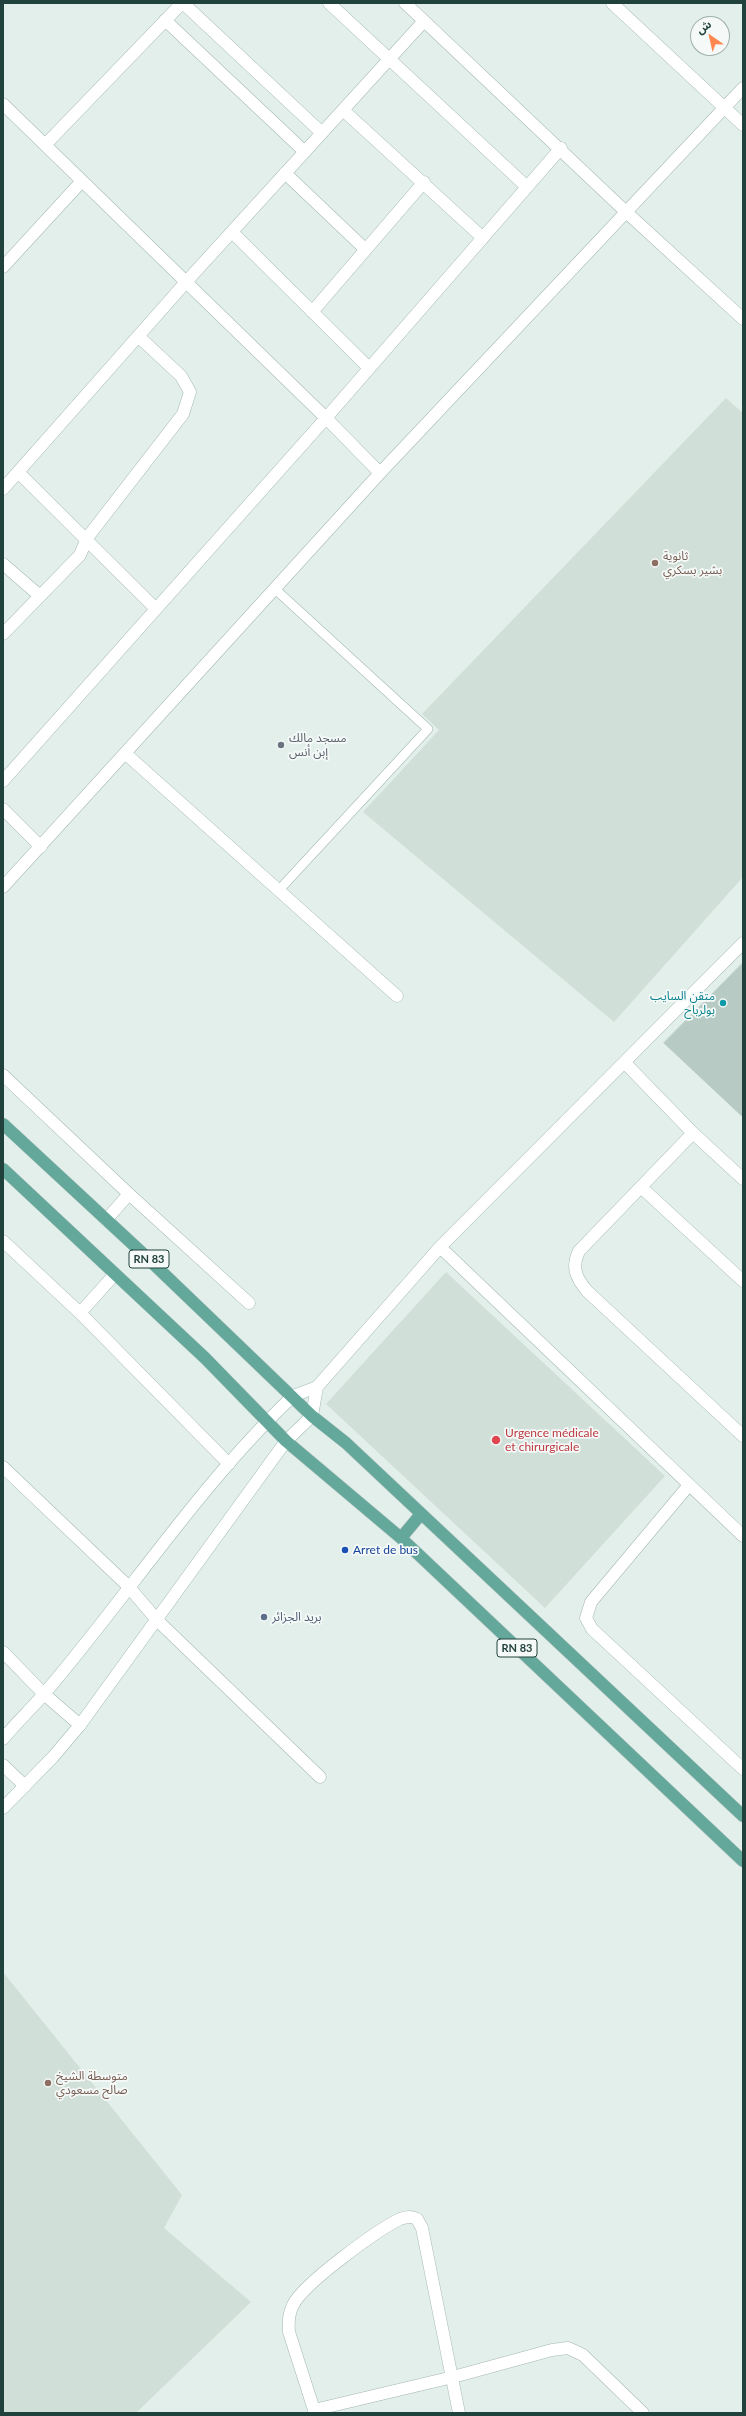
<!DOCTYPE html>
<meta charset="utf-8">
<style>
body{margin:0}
#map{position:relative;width:746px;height:2416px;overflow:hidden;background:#e3efea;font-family:Lato,"Noto Sans Arabic",sans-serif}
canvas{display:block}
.frame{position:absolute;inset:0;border:4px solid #21423c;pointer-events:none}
.north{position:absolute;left:690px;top:16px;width:40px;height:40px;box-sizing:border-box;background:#f5faf8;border:1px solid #a0b0ad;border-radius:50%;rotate:326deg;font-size:11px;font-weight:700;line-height:16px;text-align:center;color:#21423c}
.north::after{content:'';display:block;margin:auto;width:14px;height:18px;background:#ff8851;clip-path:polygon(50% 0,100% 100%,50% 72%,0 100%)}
</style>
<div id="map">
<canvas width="746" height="2416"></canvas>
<div class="frame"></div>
<div class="north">ش</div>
</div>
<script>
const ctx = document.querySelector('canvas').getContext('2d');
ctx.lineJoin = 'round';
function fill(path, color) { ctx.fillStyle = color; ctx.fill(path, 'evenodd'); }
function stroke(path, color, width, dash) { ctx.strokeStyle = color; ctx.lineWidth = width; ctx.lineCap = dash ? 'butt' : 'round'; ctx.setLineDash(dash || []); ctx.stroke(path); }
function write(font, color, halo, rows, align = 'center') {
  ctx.font = font + ' Lato,"Noto Sans Arabic",sans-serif'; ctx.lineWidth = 3.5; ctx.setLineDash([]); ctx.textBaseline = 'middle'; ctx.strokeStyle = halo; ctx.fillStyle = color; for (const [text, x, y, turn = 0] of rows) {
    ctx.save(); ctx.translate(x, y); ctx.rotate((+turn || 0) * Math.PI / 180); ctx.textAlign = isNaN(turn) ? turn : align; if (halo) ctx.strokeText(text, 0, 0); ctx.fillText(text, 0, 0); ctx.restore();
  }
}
fill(new Path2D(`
 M 726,398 L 743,413 L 743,877 L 614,1022 L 363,812 L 439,730 L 422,714 Z
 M 446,1272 L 665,1476 L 545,1608 L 326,1404 Z
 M 3,1972 L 182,2195 L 164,2228 L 251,2302 L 136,2413 L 3,2413 Z`), '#d1dfd9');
const building = new Path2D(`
 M 743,963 L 743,1117 L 664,1043 Z`);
fill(building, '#b8cac4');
stroke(building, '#b5c9c2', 1);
const service = new Path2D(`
 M 275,589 L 428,729 L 279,890`);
const minor = new Path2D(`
 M 183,3 L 322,133
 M 329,3 L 527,187
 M 612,3 L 743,125
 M 165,20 L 305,152
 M 3,104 L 326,418 L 380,473
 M 343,110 L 483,238
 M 45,145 L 182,3
 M 285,173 L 365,249
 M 232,232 L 369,368
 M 3,267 L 82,181
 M 312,312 L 424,182
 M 18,472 L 156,609
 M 3,489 L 186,282 L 424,21
 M 3,564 L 40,596
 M 3,634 L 80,555 L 87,538 L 183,414 L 190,392 L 181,376 L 138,336
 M 126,754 L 397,996
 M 3,781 L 326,418 L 561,148
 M 3,809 L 41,847
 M 3,887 L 380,473 L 743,88
 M 625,1063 L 693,1133 L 743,1179
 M 3,1075 L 129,1194 L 249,1303
 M 693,1133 L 579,1251 C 571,1267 576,1278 587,1291 L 743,1436
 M 642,1188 L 743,1281
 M 106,1220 L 129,1194
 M 3,1241 L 80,1313 L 229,1464
 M 440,1247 L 743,1536
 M 80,1313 L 115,1274
 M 293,1396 L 317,1387 L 440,1247 L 743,943
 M 312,1416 L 317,1387
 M 3,1467 L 128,1586 L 157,1620 L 320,1777
 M 689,1485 L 591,1602 L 586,1618 L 592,1629 L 743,1769
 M 3,1652 L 44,1694 L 80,1725
 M 3,1765 L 25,1786
 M 314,2410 L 453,2377 L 552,2350 L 568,2348 L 583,2355 L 643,2413
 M 315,2413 L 289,2332 C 288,2322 289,2313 293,2305 C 303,2284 377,2230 400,2219 C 405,2217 412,2216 417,2219 L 422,2228 L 459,2413`);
const tertiary = new Path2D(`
 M 405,3 L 625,211 L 743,319`);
const secondary = new Path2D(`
 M 3,1739 C 16,1723 31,1709 44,1694 C 128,1596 199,1485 293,1396
 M 3,1808 L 53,1757 L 80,1725 L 286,1441 L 312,1416`);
const primary = new Path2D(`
 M 3,1124 L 139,1250 L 312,1416 L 346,1443 L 743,1816
 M 3,1169 L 205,1358 L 286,1441 L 401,1538 L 743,1861
 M 401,1538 L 421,1514`);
stroke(service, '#a5b8b2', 10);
stroke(minor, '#a5b8b2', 13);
stroke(tertiary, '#a5b8b2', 13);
stroke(secondary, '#a1bbb4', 13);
stroke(primary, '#c1cac8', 13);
stroke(service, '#fff', 9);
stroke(minor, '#fff', 12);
stroke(tertiary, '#fff', 12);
stroke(secondary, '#fff', 12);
stroke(primary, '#64a89b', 12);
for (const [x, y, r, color] of [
 [655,563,4,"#8d6e63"],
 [281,745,4,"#6b7280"],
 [723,1003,4,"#0f9aa8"],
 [496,1440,5,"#e0444e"],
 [345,1550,4,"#1a4fb4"],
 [264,1617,4,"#5c6f8a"],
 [48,2083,4,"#8d6e63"]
]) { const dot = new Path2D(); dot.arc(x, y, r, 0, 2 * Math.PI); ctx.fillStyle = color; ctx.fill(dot); stroke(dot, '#f5faf8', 1.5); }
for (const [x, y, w] of [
 [149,1259,40],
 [517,1648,40]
]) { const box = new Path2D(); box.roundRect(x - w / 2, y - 9, w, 18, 3); ctx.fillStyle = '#f5faf8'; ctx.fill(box); stroke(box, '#21423c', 1); }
write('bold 11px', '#21423c', null, [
 ["RN 83",149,1259],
 ["RN 83",517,1648]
]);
write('12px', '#785e54', '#f5faf8', [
 ["ثانوية",663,556],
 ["بشير بسكري",663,570],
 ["متوسطة الشيخ",56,2076],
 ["صالح مسعودي",56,2090]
], 'left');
write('12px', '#5b616d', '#f5faf8', [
 ["مسجد مالك",289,738],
 ["إبن أنس",289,752]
], 'left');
write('12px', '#0d838f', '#f5faf8', [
 ["متقن السايب",715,996],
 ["بولرباح",715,1010]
], 'right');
write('12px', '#be3a42', '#f5faf8', [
 ["Urgence médicale",505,1433],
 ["et chirurgicale",505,1447]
], 'left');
write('12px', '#164399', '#f5faf8', [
 ["Arret de bus",353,1550]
], 'left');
write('12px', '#4e5e75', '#f5faf8', [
 ["بريد الجزائر",272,1617]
], 'left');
</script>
